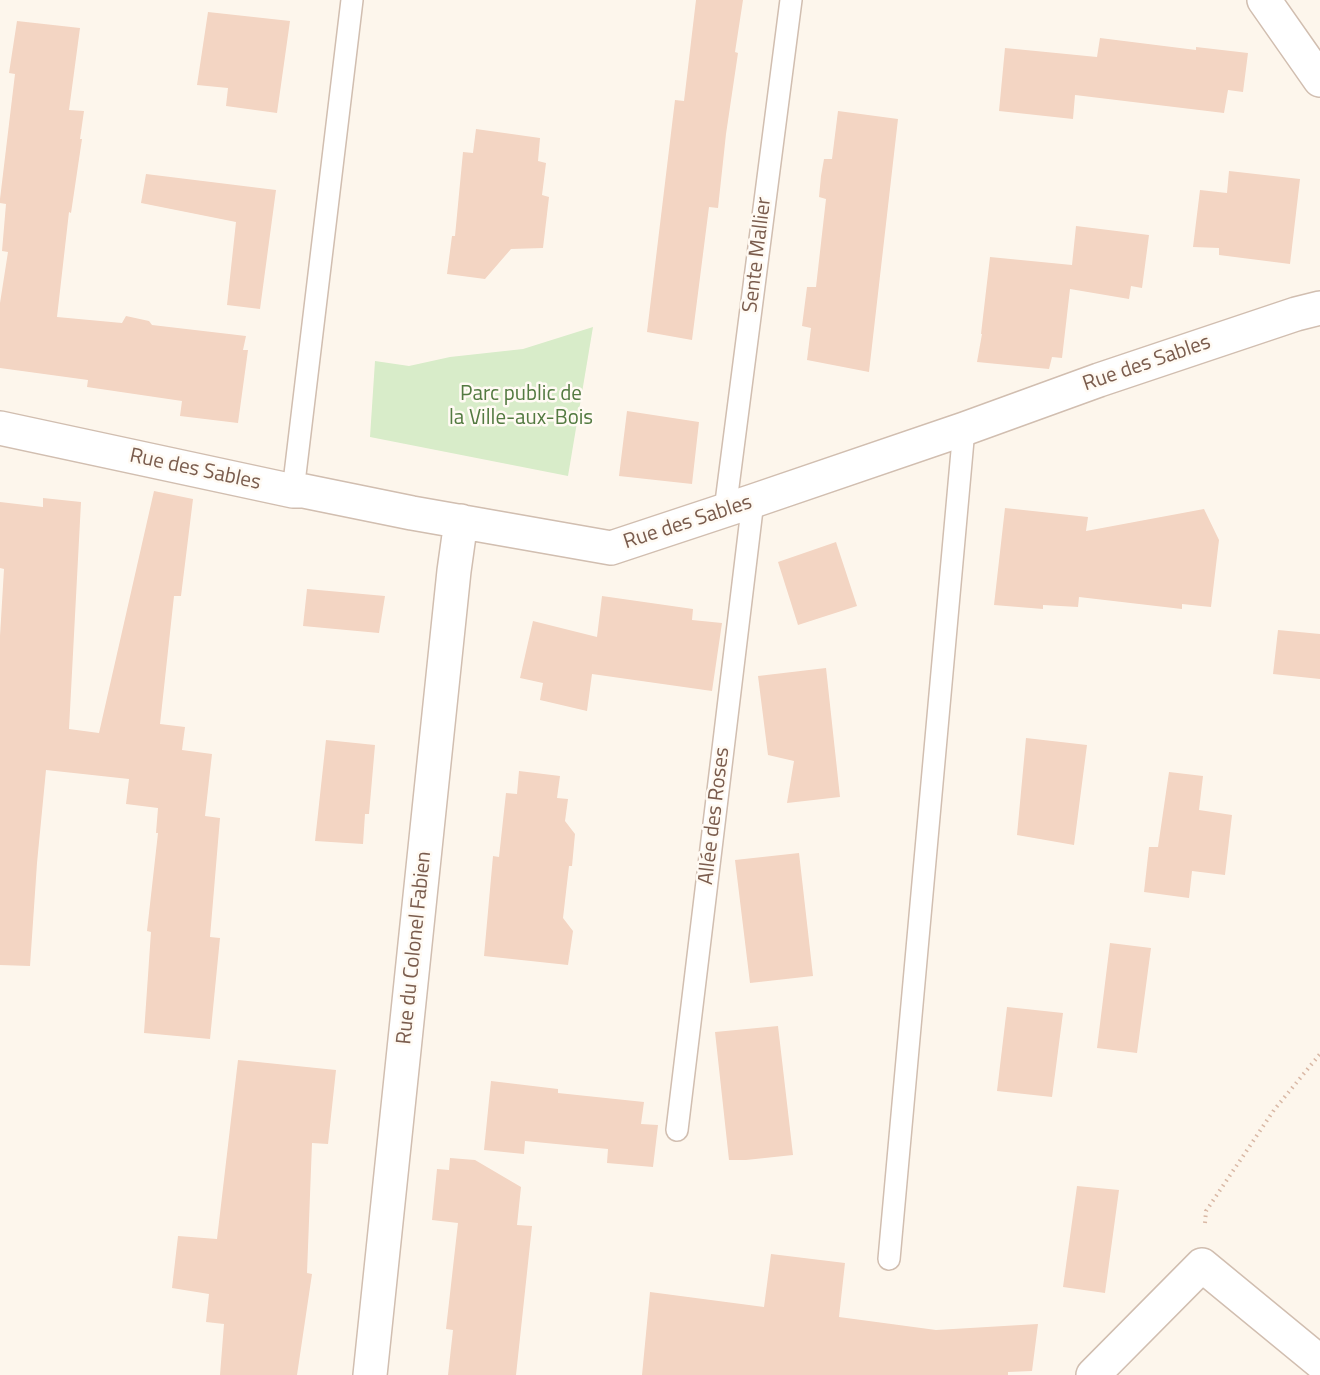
<!DOCTYPE html>
<meta charset="utf-8">
<style>
body{margin:0}
canvas{display:block;background:#fdf6ec}
</style>
<canvas width="1320" height="1375"></canvas>
<script>
const ctx = document.querySelector('canvas').getContext('2d');
ctx.lineJoin = 'round';
function fill(path, color) { ctx.fillStyle = color; ctx.fill(path, 'evenodd'); }
function stroke(path, color, width, dash) { ctx.strokeStyle = color; ctx.lineWidth = width; ctx.lineCap = dash ? 'butt' : 'round'; ctx.setLineDash(dash || []); ctx.stroke(path); }
function write(font, color, halo, rows, align = 'center') {
  ctx.font = font + ' "Titillium Web",sans-serif'; ctx.lineWidth = 5; ctx.setLineDash([]); ctx.textBaseline = 'middle'; ctx.strokeStyle = halo; ctx.fillStyle = color; for (const [text, x, y, turn = 0] of rows) {
    ctx.save(); ctx.translate(x, y); ctx.rotate((+turn || 0) * Math.PI / 180); ctx.textAlign = isNaN(turn) ? turn : align; if (halo) ctx.strokeText(text, 0, 0); ctx.fillText(text, 0, 0); ctx.restore();
  }
}
fill(new Path2D(`
 M 593,327 L 568,476 L 370,437 L 375,361 L 409,366 L 450,357 L 523,349 Z`), '#d8ecc9');
fill(new Path2D(`
 M 696,0 L 743,0 L 735,52 L 738,53 L 726,134 L 718,208 L 709,207 L 692,340 L 647,332 L 675,100 L 684,101 Z
 M 208,12 L 290,21 L 277,113 L 226,106 L 228,88 L 197,85 Z
 M 17,21 L 80,28 L 69,110 L 84,111 L 80,139 L 82,139 L 71,213 L 69,212 L 57,317 L 122,323 L 126,316 L 149,321 L 152,325 L 246,336 L 243,350 L 248,350 L 238,423 L 180,416 L 182,401 L 87,387 L 88,380 L 0,368 L 0,303 L 8,252 L 2,251 L 6,204 L 0,203 L 0,199 L 15,74 L 9,73 Z
 M 1100,38 L 1196,50 L 1196,47 L 1248,53 L 1243,92 L 1228,90 L 1224,113 L 1075,95 L 1073,119 L 999,111 L 1005,48 L 1097,57 Z
 M 838,111 L 898,119 L 869,372 L 807,360 L 811,328 L 802,326 L 807,287 L 816,287 L 826,199 L 819,197 L 821,176 L 824,159 L 832,159 Z
 M 476,129 L 540,138 L 538,161 L 546,163 L 542,195 L 549,197 L 543,248 L 511,249 L 485,279 L 447,274 L 452,236 L 455,236 L 463,152 L 473,153 Z
 M 1229,171 L 1300,179 L 1290,264 L 1219,255 L 1219,248 L 1193,247 L 1200,190 L 1227,193 Z
 M 146,174 L 276,190 L 260,309 L 227,305 L 236,222 L 141,203 Z
 M 1076,226 L 1149,235 L 1142,288 L 1131,286 L 1129,299 L 1070,289 L 1062,358 L 1052,357 L 1049,369 L 977,362 L 982,334 L 981,334 L 990,257 L 1072,265 Z
 M 627,411 L 699,422 L 692,484 L 619,476 Z
 M 154,491 L 193,499 L 181,596 L 174,596 L 160,724 L 185,727 L 182,750 L 212,754 L 205,816 L 220,818 L 210,937 L 220,938 L 210,1039 L 144,1033 L 151,932 L 147,931 L 158,833 L 156,833 L 158,808 L 126,804 L 129,779 L 46,770 L 37,863 L 30,966 L 0,965 L 0,636 L 4,569 L 0,568 L 0,502 L 43,507 L 43,498 L 81,502 L 69,729 L 99,733 Z
 M 1005,508 L 1088,517 L 1086,531 L 1204,509 L 1219,540 L 1211,607 L 1182,604 L 1182,609 L 1079,597 L 1078,607 L 1043,605 L 1043,609 L 994,605 Z
 M 836,542 L 857,606 L 798,625 L 778,562 Z
 M 307,589 L 385,596 L 379,633 L 303,626 Z
 M 602,596 L 693,609 L 692,620 L 722,623 L 712,691 L 592,674 L 587,711 L 540,700 L 543,683 L 520,678 L 533,621 L 597,637 Z
 M 1278,630 L 1320,634 L 1320,679 L 1273,674 Z
 M 826,668 L 840,797 L 787,803 L 794,761 L 768,755 L 758,676 Z
 M 1026,738 L 1087,745 L 1074,845 L 1017,835 Z
 M 326,740 L 375,745 L 369,814 L 365,814 L 363,844 L 315,841 Z
 M 519,771 L 560,776 L 557,798 L 568,799 L 565,821 L 575,834 L 572,866 L 569,866 L 563,918 L 573,931 L 568,965 L 484,956 L 493,856 L 499,857 L 506,793 L 517,794 Z
 M 1169,772 L 1203,776 L 1199,810 L 1232,815 L 1225,875 L 1192,871 L 1189,898 L 1144,892 L 1149,847 L 1158,847 Z
 M 799,853 L 813,976 L 750,983 L 735,860 Z
 M 1110,943 L 1151,948 L 1137,1053 L 1097,1048 Z
 M 1007,1007 L 1063,1013 L 1052,1097 L 997,1091 Z
 M 778,1026 L 793,1155 L 746,1160 L 729,1160 L 715,1032 Z
 M 238,1060 L 336,1070 L 328,1144 L 312,1143 L 307,1273 L 312,1274 L 297,1375 L 220,1375 L 224,1324 L 206,1322 L 209,1294 L 172,1288 L 178,1236 L 217,1239 Z
 M 491,1081 L 558,1089 L 558,1093 L 644,1102 L 641,1124 L 658,1125 L 653,1167 L 607,1163 L 608,1149 L 525,1141 L 524,1154 L 484,1150 Z
 M 450,1158 L 475,1160 L 521,1187 L 517,1225 L 532,1226 L 516,1375 L 448,1375 L 453,1330 L 446,1329 L 458,1223 L 432,1220 L 437,1169 L 449,1170 Z
 M 1077,1186 L 1119,1190 L 1105,1293 L 1063,1287 Z
 M 771,1254 L 845,1263 L 839,1317 L 936,1330 L 1038,1324 L 1032,1371 L 1008,1372 L 1008,1375 L 642,1375 L 650,1292 L 764,1307 Z`), '#f3d5c3');
const lane = new Path2D(`
 M 293,491 L 352,0
 M 725,510 L 791,0
 M 677,1130 L 753,501
 M 889,1259 L 964,429`);
const street = new Path2D(`
 M 1264,0 L 1320,80
 M 0,428 L 293,491 L 304,491 L 412,513 L 611,548 L 753,501 L 964,429 L 1099,380 L 1296,314 L 1320,308
 M 370,1375 L 454,571 L 461,521
 M 1093,1375 L 1202,1265 L 1320,1362`);
stroke(lane, '#d1beb0', 24);
stroke(street, '#d1beb0', 36);
stroke(new Path2D(`
 M 1205,1223 L 1206,1211 L 1274,1110 L 1320,1054`), '#d9b8a5', 4, [1.5, 4.5]);
stroke(lane, '#fff', 21);
stroke(street, '#fff', 33);
write('21px', '#7a5c4d', '#fffaf3', [
 ["Sente Mallier",758,255,-83],
 ["Rue des Sables",1147,364,-19],
 ["Rue des Sables",195,470,12],
 ["Rue des Sables",688,523,-18],
 ["Allée des Roses",715,816,-83],
 ["Rue du Colonel Fabien",415,948,-84]
]);
write('21px', '#537a41', '#fffaf3', [
 ["Parc public de",521,395],
 ["la Ville-aux-Bois",521,419]
]);
</script>
